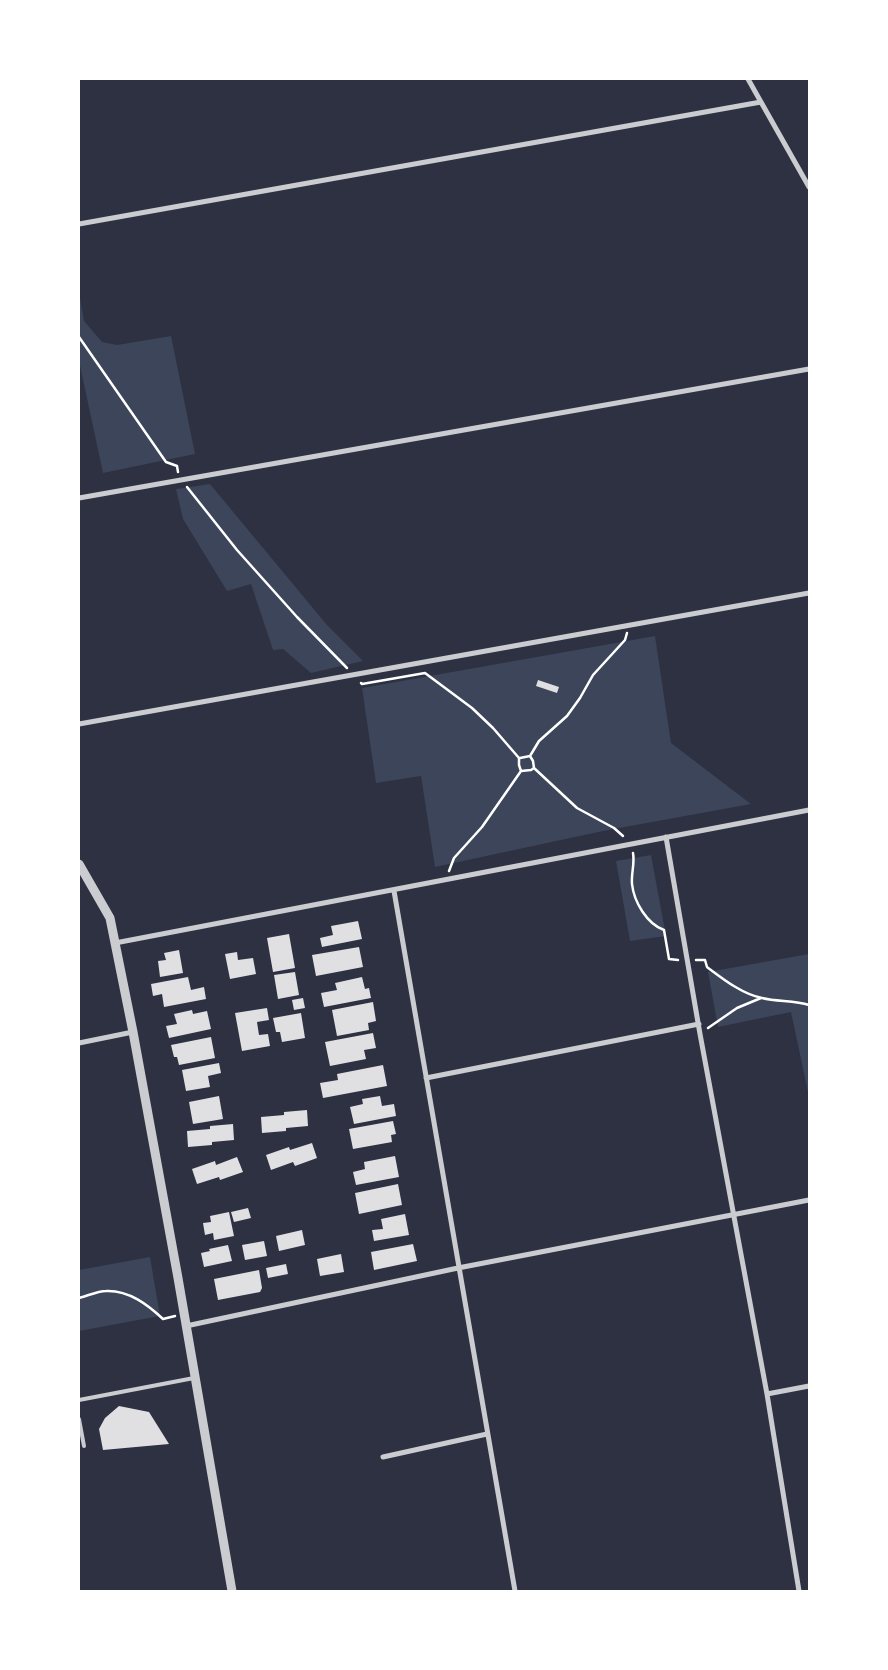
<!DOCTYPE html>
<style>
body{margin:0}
#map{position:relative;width:888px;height:1670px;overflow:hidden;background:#2d3142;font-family:"Titillium Web",sans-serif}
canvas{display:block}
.frame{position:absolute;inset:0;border:80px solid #fff;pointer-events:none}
</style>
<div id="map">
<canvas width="888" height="1670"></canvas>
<div class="frame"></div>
</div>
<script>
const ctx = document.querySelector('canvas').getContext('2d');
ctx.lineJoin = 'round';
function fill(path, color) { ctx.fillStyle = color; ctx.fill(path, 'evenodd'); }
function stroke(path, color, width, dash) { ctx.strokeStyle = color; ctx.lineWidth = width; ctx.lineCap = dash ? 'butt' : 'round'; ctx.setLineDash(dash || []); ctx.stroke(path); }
fill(new Path2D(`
 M 79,292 L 84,321 L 102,342 L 117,345 L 171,336 L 195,454 L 103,473 L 79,361 Z
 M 210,484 L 327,625 L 363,661 L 311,673 L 283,649 L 273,650 L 251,584 L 227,591 L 183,519 L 176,489 Z
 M 655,636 L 671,743 L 751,804 L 603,831 L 435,867 L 421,776 L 376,783 L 362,688 Z
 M 651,855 L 666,936 L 630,941 L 616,861 Z
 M 809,954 L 809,1097 L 791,1012 L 718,1027 L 708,972 Z
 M 150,1257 L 160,1316 L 79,1331 L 79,1270 Z`), '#3c4559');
fill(new Path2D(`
 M 538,680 L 559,687 L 557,693 L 536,686 Z
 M 358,921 L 362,939 L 322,947 L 320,938 L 333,935 L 331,926 Z
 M 289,934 L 295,968 L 273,972 L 267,938 Z
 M 359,947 L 363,967 L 316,976 L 312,955 Z
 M 179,950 L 183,973 L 160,977 L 158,961 L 166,960 L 164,953 Z
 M 237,952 L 238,960 L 253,958 L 256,974 L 230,979 L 225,954 Z
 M 295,972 L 299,995 L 278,999 L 274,975 Z
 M 188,977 L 191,990 L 204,987 L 206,999 L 164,1007 L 162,994 L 153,996 L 151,984 Z
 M 362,977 L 365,989 L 369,988 L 371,998 L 324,1007 L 321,993 L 337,990 L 335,983 Z
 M 303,998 L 305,1008 L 294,1010 L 292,1000 Z
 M 373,1002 L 376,1021 L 368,1023 L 369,1030 L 337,1036 L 332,1010 Z
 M 267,1008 L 269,1020 L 257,1022 L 259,1035 L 268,1034 L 270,1046 L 242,1051 L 235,1013 Z
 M 192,1010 L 193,1014 L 207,1011 L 211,1029 L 169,1038 L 166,1026 L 177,1024 L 174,1014 Z
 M 301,1013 L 305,1038 L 282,1042 L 280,1032 L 276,1032 L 273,1018 Z
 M 373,1033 L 376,1048 L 364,1050 L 366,1059 L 330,1066 L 325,1042 Z
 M 211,1037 L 215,1058 L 179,1065 L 177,1057 L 174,1057 L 171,1045 Z
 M 219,1063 L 221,1073 L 208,1076 L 210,1087 L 186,1091 L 182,1070 Z
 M 383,1065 L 387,1086 L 323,1098 L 320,1083 L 338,1080 L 337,1074 Z
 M 219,1096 L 223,1119 L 193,1124 L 189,1102 Z
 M 380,1096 L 382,1106 L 394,1104 L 396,1116 L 354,1124 L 350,1107 L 363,1104 L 362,1099 Z
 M 307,1110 L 308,1126 L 286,1128 L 286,1131 L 262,1133 L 261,1117 L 284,1115 L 284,1112 Z
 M 393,1121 L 396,1134 L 391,1135 L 392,1142 L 353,1149 L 349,1129 Z
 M 233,1124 L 234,1140 L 212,1142 L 212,1145 L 188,1147 L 187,1131 L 210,1129 L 210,1126 Z
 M 312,1143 L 317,1158 L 295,1166 L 293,1162 L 271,1170 L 266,1155 L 289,1147 L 290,1150 Z
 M 395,1156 L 399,1177 L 356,1185 L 353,1172 L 365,1169 L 364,1162 Z
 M 237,1157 L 243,1172 L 220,1180 L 219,1177 L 197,1184 L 192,1169 L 215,1161 L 216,1165 Z
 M 398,1184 L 402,1205 L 359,1214 L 355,1193 Z
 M 248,1208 L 251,1218 L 234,1222 L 231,1212 Z
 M 229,1212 L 234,1236 L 214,1240 L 213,1233 L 205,1235 L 203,1223 L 211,1222 L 210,1216 Z
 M 405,1214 L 409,1235 L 374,1241 L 372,1230 L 383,1229 L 381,1219 Z
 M 302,1230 L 305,1245 L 279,1251 L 276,1236 Z
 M 264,1241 L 267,1256 L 245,1260 L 242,1245 Z
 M 413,1244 L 417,1261 L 374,1270 L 371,1252 Z
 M 228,1245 L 232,1261 L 204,1267 L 201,1253 L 210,1251 L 209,1249 Z
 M 341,1254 L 344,1272 L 320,1276 L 317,1259 Z
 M 286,1264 L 288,1274 L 268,1278 L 266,1268 Z
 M 259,1270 L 262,1288 L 260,1292 L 218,1300 L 214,1279 Z
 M 119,1406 L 149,1412 L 169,1444 L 103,1450 L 99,1429 L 105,1418 Z`), '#e0e0e3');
stroke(new Path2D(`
 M 79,337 L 166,462 L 177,466 L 178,472
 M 187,487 L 237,550 L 297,617 L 347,668
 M 361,683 L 362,684 L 425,673 L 472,708 L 493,728 L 519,758 L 519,765 L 521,771 L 531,770 L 534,768 L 577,808 L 614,828 L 623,836
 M 530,756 L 539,741 L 567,716 L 580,698 L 593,675 L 625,640 L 627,633
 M 520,758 L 530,756 L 533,761 L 534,768
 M 633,853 C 635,863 631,874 632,884 C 634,902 647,924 664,930 L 669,959 L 678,960
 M 449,871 L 454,858 L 482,827 L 521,771
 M 696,960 L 705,960 L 707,967 C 723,979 742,994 762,998 C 778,1002 794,1000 809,1005
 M 708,1028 L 737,1008 L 761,998
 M 79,1298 C 87,1296 98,1291 106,1291 C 129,1290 148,1305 163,1319 L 175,1316`), '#fff', 2.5);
stroke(new Path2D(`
 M 79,1400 L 194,1378
 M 79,1419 L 84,1446`), '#caccd0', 4);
stroke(new Path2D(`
 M 748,79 L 809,187
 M 79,224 L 761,102
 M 79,498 L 809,369
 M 79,724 L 809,593
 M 666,837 L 700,1034 L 767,1394 L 799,1591
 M 394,891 L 515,1591
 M 115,943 L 809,810
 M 79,1043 L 133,1032
 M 426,1078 L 699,1024
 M 186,1326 L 458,1268 L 809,1200
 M 767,1394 L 809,1386
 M 383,1457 L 487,1434`), '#caccd0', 5);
stroke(new Path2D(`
 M 79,864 L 110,918 L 133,1032 L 178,1278 L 232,1591`), '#caccd0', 9);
</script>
